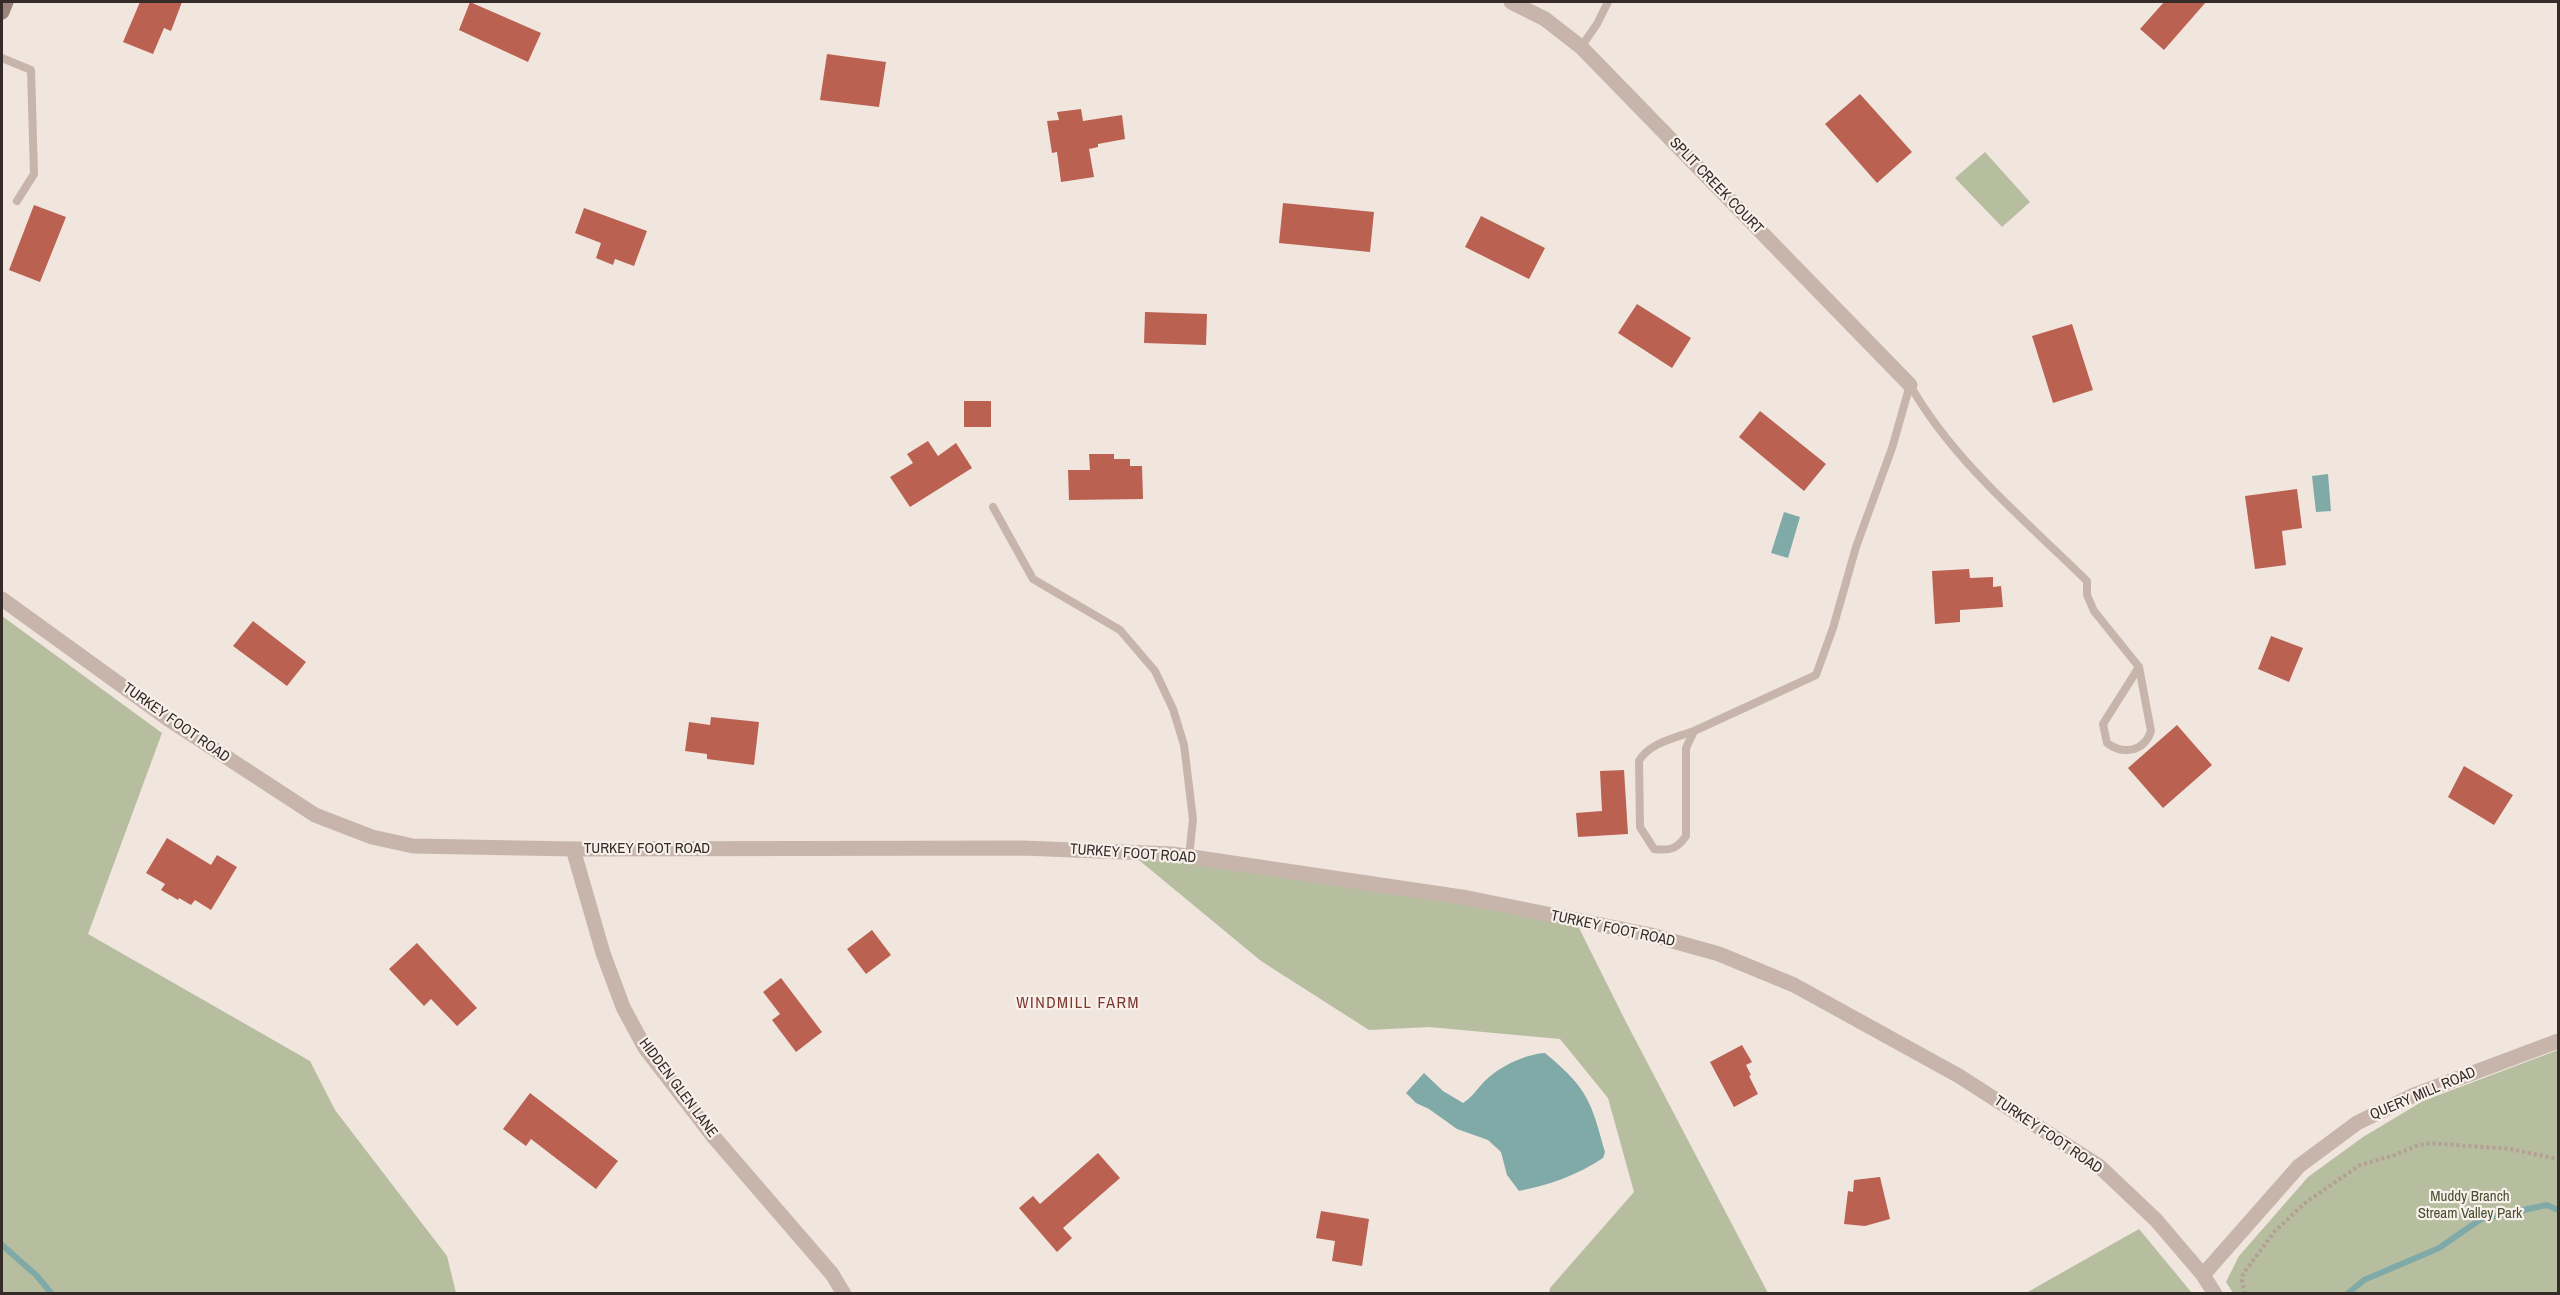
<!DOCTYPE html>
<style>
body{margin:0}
#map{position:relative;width:2560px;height:1295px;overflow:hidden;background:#f0e6de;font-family:"Archivo Narrow",sans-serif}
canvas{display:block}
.frame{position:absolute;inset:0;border:3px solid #352c29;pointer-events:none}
</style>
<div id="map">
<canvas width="2560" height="1295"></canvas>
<div class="frame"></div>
</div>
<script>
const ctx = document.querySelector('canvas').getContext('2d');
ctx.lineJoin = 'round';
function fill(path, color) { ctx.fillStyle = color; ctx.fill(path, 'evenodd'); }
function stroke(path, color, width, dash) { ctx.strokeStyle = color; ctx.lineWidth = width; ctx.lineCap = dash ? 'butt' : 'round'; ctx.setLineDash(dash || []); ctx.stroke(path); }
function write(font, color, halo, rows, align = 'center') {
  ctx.font = font + ' "Archivo Narrow",sans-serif'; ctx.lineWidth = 4.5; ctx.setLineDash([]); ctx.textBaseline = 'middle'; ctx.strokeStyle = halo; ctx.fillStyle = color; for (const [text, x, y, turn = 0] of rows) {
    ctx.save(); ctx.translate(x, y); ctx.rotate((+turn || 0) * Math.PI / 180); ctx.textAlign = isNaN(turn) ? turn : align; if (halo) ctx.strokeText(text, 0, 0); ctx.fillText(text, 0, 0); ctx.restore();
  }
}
fill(new Path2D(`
 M 1985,152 L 2030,202 L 2002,227 L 1955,178 Z
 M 2,616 L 162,733 L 88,934 L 310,1061 L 335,1110 L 447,1256 L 456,1293 L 2,1293 Z
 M 1128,851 L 1576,922 L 1626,1022 L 1768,1293 L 1549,1293 L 1550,1288 L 1634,1192 L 1608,1098 L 1560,1039 L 1429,1027 L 1369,1030 L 1261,961 Z
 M 2558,1050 L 2558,1293 L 2233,1293 L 2226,1282 L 2239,1256 L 2308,1177 L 2363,1137 L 2423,1101 Z
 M 2139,1229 L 2192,1293 L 2026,1293 Z`), '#b6be9f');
fill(new Path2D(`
 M 2328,474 L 2331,511 L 2316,512 L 2312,476 Z
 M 1784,512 L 1800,517 L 1788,558 L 1771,553 Z
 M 1545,1053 C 1587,1088 1591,1100 1605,1152 L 1603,1158 C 1578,1175 1549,1185 1519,1191 L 1507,1175 L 1501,1152 L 1488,1140 L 1457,1129 L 1429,1109 L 1416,1103 L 1406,1093 L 1424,1073 L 1443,1091 L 1463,1103 C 1473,1097 1478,1087 1487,1079 C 1501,1066 1526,1054 1545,1053 Z`), '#80aaa8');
stroke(new Path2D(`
 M 2,1245 L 36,1275 L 52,1294
 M 2347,1294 L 2364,1280 L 2439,1248 L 2481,1219 L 2547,1205 L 2558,1210`), '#80aaa8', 6);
fill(new Path2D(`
 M 140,2 L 182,2 L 171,31 L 164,28 L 153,54 L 123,42 Z
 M 470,2 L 541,33 L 528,62 L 459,30 Z
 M 2164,2 L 2206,2 L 2164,50 L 2140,29 Z
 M 827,54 L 886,62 L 879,107 L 820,100 Z
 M 1860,94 L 1912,152 L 1877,183 L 1825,124 Z
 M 1081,109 L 1083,121 L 1122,115 L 1125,139 L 1098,144 L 1098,147 L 1089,149 L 1094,177 L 1061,182 L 1057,152 L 1052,153 L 1047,121 L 1059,120 L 1057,112 Z
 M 1283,203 L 1374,212 L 1370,252 L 1279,243 Z
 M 34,205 L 66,217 L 40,282 L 9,270 Z
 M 584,208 L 647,231 L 634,266 L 615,259 L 613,265 L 596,258 L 601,243 L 575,233 Z
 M 1481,216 L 1545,248 L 1529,279 L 1465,247 Z
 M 1637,304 L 1691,338 L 1672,368 L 1618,333 Z
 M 1145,312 L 1207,314 L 1206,345 L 1144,343 Z
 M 2072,324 L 2093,390 L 2053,403 L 2032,336 Z
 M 964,401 L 991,401 L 991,427 L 964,427 Z
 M 1760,411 L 1826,464 L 1804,491 L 1739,437 Z
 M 928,441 L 938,456 L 956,443 L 972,468 L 910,507 L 890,477 L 913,463 L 907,454 Z
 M 1089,454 L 1114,454 L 1114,459 L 1130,459 L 1130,466 L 1142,466 L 1143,499 L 1069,500 L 1068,470 L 1090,470 Z
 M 2297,489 L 2302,528 L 2282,531 L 2286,565 L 2255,569 L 2245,496 Z
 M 1969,569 L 1970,578 L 1993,577 L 1993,587 L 2001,586 L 2003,607 L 1960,610 L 1960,622 L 1935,624 L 1932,571 Z
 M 253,621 L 306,662 L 287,686 L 233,646 Z
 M 2271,636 L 2303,648 L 2289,682 L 2258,669 Z
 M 711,717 L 759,722 L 754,765 L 707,759 L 707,754 L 685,751 L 689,722 L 710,725 Z
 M 2177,725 L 2212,765 L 2163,808 L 2128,768 Z
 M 2464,766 L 2513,795 L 2494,825 L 2448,797 Z
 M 1624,770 L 1628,834 L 1578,837 L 1576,813 L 1602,811 L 1600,771 Z
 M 167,838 L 211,865 L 217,855 L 237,867 L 211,910 L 195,900 L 191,905 L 179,898 L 178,900 L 161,890 L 165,884 L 146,873 Z
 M 872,930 L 891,955 L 866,974 L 847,949 Z
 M 417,943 L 477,1008 L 457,1026 L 431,999 L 424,1006 L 389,969 Z
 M 781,978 L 822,1032 L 796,1052 L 772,1020 L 780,1014 L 763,992 Z
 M 1742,1045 L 1752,1062 L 1746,1065 L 1751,1075 L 1749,1076 L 1758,1094 L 1734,1107 L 1710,1062 Z
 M 530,1093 L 618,1161 L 596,1189 L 531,1139 L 526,1146 L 503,1129 Z
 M 1098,1153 L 1120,1178 L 1063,1228 L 1072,1238 L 1057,1252 L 1019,1208 L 1033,1196 L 1040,1204 Z
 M 1880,1177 L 1890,1219 L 1865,1226 L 1844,1224 L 1848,1191 L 1853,1192 L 1854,1180 Z
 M 1321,1211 L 1369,1219 L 1362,1266 L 1332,1261 L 1335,1241 L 1316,1238 Z`), '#ba6152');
stroke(new Path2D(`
 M 2245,1294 L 2242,1281 L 2243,1274 L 2275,1231 L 2305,1203 L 2360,1165 L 2395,1155 L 2416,1146 L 2430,1143 L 2510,1149 L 2558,1159`), '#b39f95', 4, [3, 3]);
stroke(new Path2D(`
 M 1581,47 L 1597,24 L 1608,2
 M 2,58 L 31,70 L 34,174 L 17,201
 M 1910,385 C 1953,461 2025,520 2087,581 L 2087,595 L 2094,611 L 2139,667 L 2103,724 L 2107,743 C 2123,755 2144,752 2151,731 L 2139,667
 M 993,507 L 1033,579 L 1120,630 L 1155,671 L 1173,709 L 1184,745 L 1193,819 L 1189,857
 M 1694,731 C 1675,738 1649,743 1639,761 L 1640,827 L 1654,849 C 1670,851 1677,849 1686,836 L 1686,748 L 1694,731 L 1816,675 L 1833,628 L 1856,547 L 1892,448 L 1910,385`), '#c7b5ab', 8);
stroke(new Path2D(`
 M 1511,2 L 1545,19 L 1581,47 L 1910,385
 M 573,849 L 603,953 L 623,1007 L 645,1048 L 712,1135 L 832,1274 L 844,1294`), '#c7b5ab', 15);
stroke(new Path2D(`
 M 2,599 L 168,719 L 315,815 L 372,837 L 413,846 L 573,849 L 1022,848 L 1172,854 L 1468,898 L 1651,935 L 1719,954 L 1794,985 L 1959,1076 L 2099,1166 L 2156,1220 L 2203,1275 L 2215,1294
 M 2203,1275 L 2299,1166 L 2357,1123 L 2414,1095 L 2558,1041`), '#c7b5ab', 15);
stroke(new Path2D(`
 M 2,12 L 6,2`), '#9a847c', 15);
write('15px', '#352c29', '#f8f0ea', [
 ["SPLIT CREEK COURT",1716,186,46],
 ["TURKEY FOOT ROAD",176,723,35],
 ["TURKEY FOOT ROAD",647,849],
 ["TURKEY FOOT ROAD",1133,854,4],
 ["TURKEY FOOT ROAD",1613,929,12],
 ["HIDDEN GLEN LANE",678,1088,53],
 ["QUERY MILL ROAD",2423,1094,-23],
 ["TURKEY FOOT ROAD",2048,1135,34]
]);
write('15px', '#485130', '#f8f0ea', [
 ["Muddy Branch",2470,1197],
 ["Stream Valley Park",2470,1214]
]);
ctx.letterSpacing = '1.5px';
write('16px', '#7c362a', '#f8f0ea', [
 ["WINDMILL FARM",1078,1004]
]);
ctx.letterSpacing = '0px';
</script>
